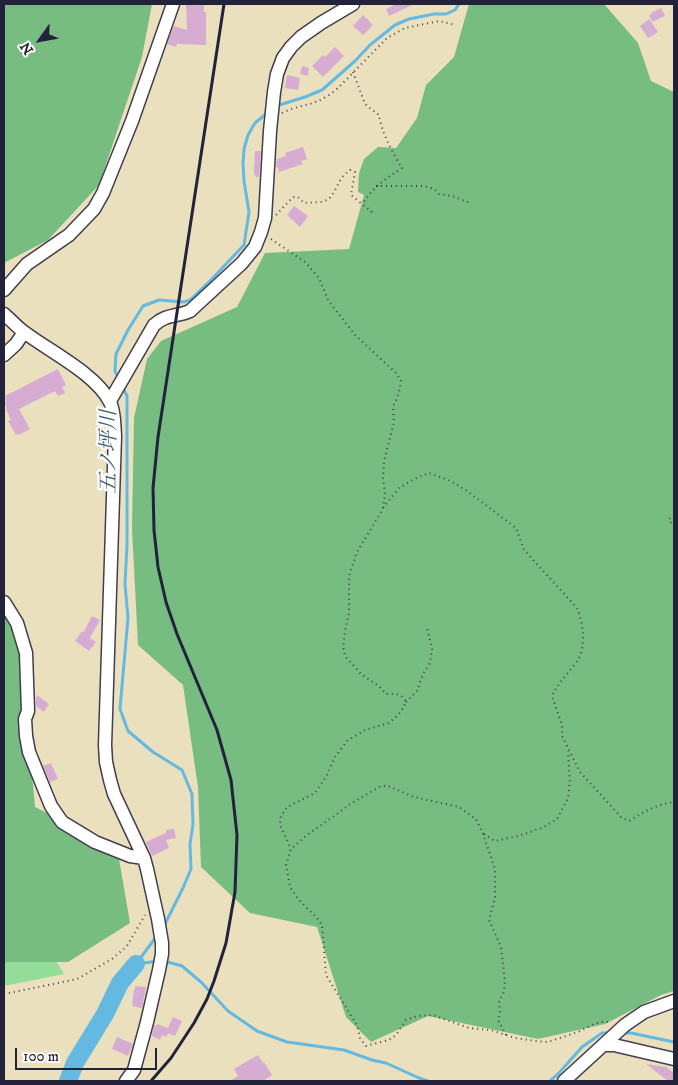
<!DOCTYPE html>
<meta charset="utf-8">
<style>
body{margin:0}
#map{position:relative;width:678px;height:1085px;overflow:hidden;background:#ebe0be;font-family:"IM FELL DW Pica",serif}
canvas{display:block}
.frame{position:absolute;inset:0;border:5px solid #22223b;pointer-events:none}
.north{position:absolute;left:15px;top:15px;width:50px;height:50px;-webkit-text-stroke:4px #fdfcf7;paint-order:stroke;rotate:238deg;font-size:14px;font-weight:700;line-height:20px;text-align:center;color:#22223b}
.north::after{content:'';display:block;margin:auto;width:18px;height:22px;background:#22223b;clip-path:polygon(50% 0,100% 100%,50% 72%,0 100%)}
.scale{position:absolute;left:15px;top:1048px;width:142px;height:22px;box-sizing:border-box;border:2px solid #22223b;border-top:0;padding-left:6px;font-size:15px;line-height:18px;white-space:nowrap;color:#22223b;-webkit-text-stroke:4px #fdfcf7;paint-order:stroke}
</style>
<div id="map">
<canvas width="678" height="1085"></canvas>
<div class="frame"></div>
<div class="north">N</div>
<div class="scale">100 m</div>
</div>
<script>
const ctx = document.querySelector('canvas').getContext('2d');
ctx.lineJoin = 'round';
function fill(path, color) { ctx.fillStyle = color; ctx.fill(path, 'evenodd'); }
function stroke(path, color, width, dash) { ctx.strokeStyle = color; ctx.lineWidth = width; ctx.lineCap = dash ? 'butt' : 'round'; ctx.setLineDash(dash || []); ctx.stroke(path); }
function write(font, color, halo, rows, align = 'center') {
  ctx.font = font + ' "IM FELL DW Pica","Noto Serif JP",serif'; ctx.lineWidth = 5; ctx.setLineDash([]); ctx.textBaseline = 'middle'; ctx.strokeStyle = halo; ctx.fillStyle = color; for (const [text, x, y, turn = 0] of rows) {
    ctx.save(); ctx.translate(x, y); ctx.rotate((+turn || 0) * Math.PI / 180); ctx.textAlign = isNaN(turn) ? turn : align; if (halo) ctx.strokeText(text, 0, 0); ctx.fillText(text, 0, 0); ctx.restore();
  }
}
fill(new Path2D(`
 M 4,876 L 64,974 L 4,986 Z`), '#94dd98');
fill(new Path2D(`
 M 4,4 L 152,4 L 142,57 L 99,185 L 48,240 L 4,263 Z
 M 469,4 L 604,4 L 638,43 L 651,81 L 674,92 L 674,991 L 661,995 L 605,1024 L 538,1039 L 428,1016 L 371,1042 L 346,1017 L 317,927 L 250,913 L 201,867 L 198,787 L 183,685 L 138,645 L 132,529 L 134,418 L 147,359 L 161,341 L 237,307 L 265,253 L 349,249 L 364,195 L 358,192 L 359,173 L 364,159 L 378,147 L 396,148 L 417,118 L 426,85 L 454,57 Z
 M 4,611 L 14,626 L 21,655 L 35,807 L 117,847 L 130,923 L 68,962 L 7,962 L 4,963 Z`), '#77bc80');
stroke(new Path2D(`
 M 276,106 L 305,97 L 322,90 L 355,61 L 370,45 L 395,25 L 409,19 L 434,14 L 446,14 L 455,10 L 459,4
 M 119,380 L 115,371 L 116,354 L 128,330 L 143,306 L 159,300 L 184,302 L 190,300 L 210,281 L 244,245 L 249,212 L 244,181 L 243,163 L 244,149 L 248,135 L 255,123 L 267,113
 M 123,388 L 127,396 L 127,545 L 125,584 L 128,618 L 120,709 L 128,731 L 153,752 L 182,770 L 192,794 L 193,824 L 190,844 L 191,869 L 183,888 L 163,928
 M 164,961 L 182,966 L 201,982 L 228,1011 L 257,1031 L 287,1042 L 344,1050 L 372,1060 L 386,1063 L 419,1078 L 428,1081
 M 136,964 L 156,937
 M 137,964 L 158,961
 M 623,1033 L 631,1033 L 674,1042
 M 550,1081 L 558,1074 L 582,1047 L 602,1033 L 610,1033`), '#64b9e0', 3);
stroke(new Path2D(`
 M 68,1081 L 75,1063 L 105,1014 L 120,983 L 136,964`), '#64b9e0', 18);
fill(new Path2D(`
 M 186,4 L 204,4 L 204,12 L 206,12 L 206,45 L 177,44 L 176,47 L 167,44 L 174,26 L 187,30 Z
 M 396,4 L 414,4 L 389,16 L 386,9 Z
 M 661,8 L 665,16 L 652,22 L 649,15 L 652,14 L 651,13 Z
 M 363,15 L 373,25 L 363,35 L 353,26 Z
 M 649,19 L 658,32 L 648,38 L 640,26 Z
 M 335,47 L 344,56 L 323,77 L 312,66 L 323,55 L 325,57 Z
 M 302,66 L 309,68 L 308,76 L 300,74 Z
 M 287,75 L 300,78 L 298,90 L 285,88 Z
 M 303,147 L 307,159 L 301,161 L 303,164 L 279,172 L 278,167 L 276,167 L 277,159 L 286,156 L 285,153 Z
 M 255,151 L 261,151 L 259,177 L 256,177 L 254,173 Z
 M 294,206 L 308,216 L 300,227 L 287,215 Z
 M 58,369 L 66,385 L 62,387 L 65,393 L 58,396 L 55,391 L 19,409 L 30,429 L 19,435 L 18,434 L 16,435 L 8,421 L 11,420 L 6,409 L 7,408 L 4,403 L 6,402 L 5,396 Z
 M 92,616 L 100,620 L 90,638 L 96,642 L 89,651 L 75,641 L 82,631 L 83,633 Z
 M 37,695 L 49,704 L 44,712 L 36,706 L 36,697 Z
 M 51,763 L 58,779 L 50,782 L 43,766 Z
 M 174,829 L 176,838 L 166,840 L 169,848 L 152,856 L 146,842 L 166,833 L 166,830 Z
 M 135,986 L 146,987 L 142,1008 L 132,1006 L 134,989 L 135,989 Z
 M 173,1017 L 182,1021 L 175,1036 L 168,1033 L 166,1037 L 162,1035 L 160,1040 L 152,1036 L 154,1025 L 156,1026 L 157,1024 L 168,1028 Z
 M 117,1037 L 133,1044 L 128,1056 L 112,1049 Z
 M 258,1055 L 263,1063 L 264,1062 L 272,1075 L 263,1081 L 230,1081 L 238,1076 L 234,1069 Z
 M 646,1064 L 666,1067 L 674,1073 L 674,1081 L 668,1081 Z`), '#d6acd2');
const minor = new Path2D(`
 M 4,290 L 27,264 L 69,235 L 94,209 L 103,193 L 132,121 L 173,4
 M 4,314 C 11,320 17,327 24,332 C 49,351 96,374 110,402 C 115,412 114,425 115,436 L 105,745 L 106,762 L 110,780 L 114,794 L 144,858 L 147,869 L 158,919 L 162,943 L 162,954 L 159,970 L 147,1022 L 134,1070 L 126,1081
 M 4,355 L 16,344 L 24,332
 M 110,401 L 154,325 C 166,314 176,317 190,311 L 242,263 L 255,247 L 261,232 L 265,218 L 270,131 L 274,92 L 277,74 L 283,58 L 291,47 L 301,37 L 321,23 L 353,4
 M 4,602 L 17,623 L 26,653 L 28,711 L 25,719 L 26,736 L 29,752 L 51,806 L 62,822 L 95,842 L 130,856 L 144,858
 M 605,1045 L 614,1045 L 674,1059
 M 564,1081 L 625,1025 L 644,1012 L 674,1001`);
stroke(minor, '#403e4f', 15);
stroke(new Path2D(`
 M 353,72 L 365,104 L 371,109 L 379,115 C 381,131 393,154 402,168 C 386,179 374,186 363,203
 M 282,113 C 293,107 306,106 318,101 C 325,98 333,93 339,87 L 387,38 L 405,28 L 439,21 L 456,25
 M 376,186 L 424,186 L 434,189 L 439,194 L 452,196 L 470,203
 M 276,215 L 293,197 L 298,197 L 304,203 L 322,202 L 329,199 L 334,192 L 342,177 L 350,170 L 355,172 L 351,195 L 373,213
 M 271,239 L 305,262 L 319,278 L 328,300 L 355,335 L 396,373 L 401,381 L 399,393 L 393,407 L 394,422 L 384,461 L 383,478 L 385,494 L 383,509 L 357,552 L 349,576 L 349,613 L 345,631 L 343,647 L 345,656 L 361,674 L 380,687 L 386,694 C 396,694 401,693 406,702 L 401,712 L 389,723 L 365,730 L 347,741 L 335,757 L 326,777 L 315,793 L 287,807 L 281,816 L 280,825 L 291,849
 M 383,508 L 399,488 L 414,479 L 429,473 L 451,481 L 467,491 L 516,528 L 524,550 L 577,608 C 584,625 587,649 575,664 C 566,676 559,682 552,696 L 562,725 L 562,736 L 580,772 L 621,817 L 629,821 C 644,812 657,804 674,802
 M 674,515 L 669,519 L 672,525 L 674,526
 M 406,702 L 417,691 L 423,674 L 430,663 L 432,649 L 427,628
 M 484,834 L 495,841 L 518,836 L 542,828 L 557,819 L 568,798 L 570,782 L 568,751
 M 4,994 L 77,979 L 112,959 L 127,946 L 145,915
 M 506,1035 L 498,1020 L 500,1012 L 499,1001 L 504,992 L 505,981 L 501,947 L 489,920 L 495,898 L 495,869 L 483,834 L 476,819 L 459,807 L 414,797 L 388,786 L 381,786 L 350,804 L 337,814 L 307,835 L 291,849 L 286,865 L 290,887 L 298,899 L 317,918 L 322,925 L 326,975 L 357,1025 L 360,1038 L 366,1046 L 389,1040 L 396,1035 L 406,1020 L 417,1016 L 433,1015 L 469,1028 L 491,1030 L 515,1038 L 535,1041 L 548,1042 L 578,1032 L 594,1024 L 602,1022 L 611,1022`), '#403e4f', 2, [1, 4]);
stroke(minor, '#fff', 12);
stroke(new Path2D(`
 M 151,1081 L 171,1058 L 194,1023 L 207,999 L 214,981 L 226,943 L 235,892 L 237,835 L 231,780 L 217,730 L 177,634 L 166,602 L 158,567 L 154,530 L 153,488 L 158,437 L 224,4`), '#22223b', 3);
write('italic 21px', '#3c5e7d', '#fdfcf7', [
 ["五ノ坪川",111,452,-90]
]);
</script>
